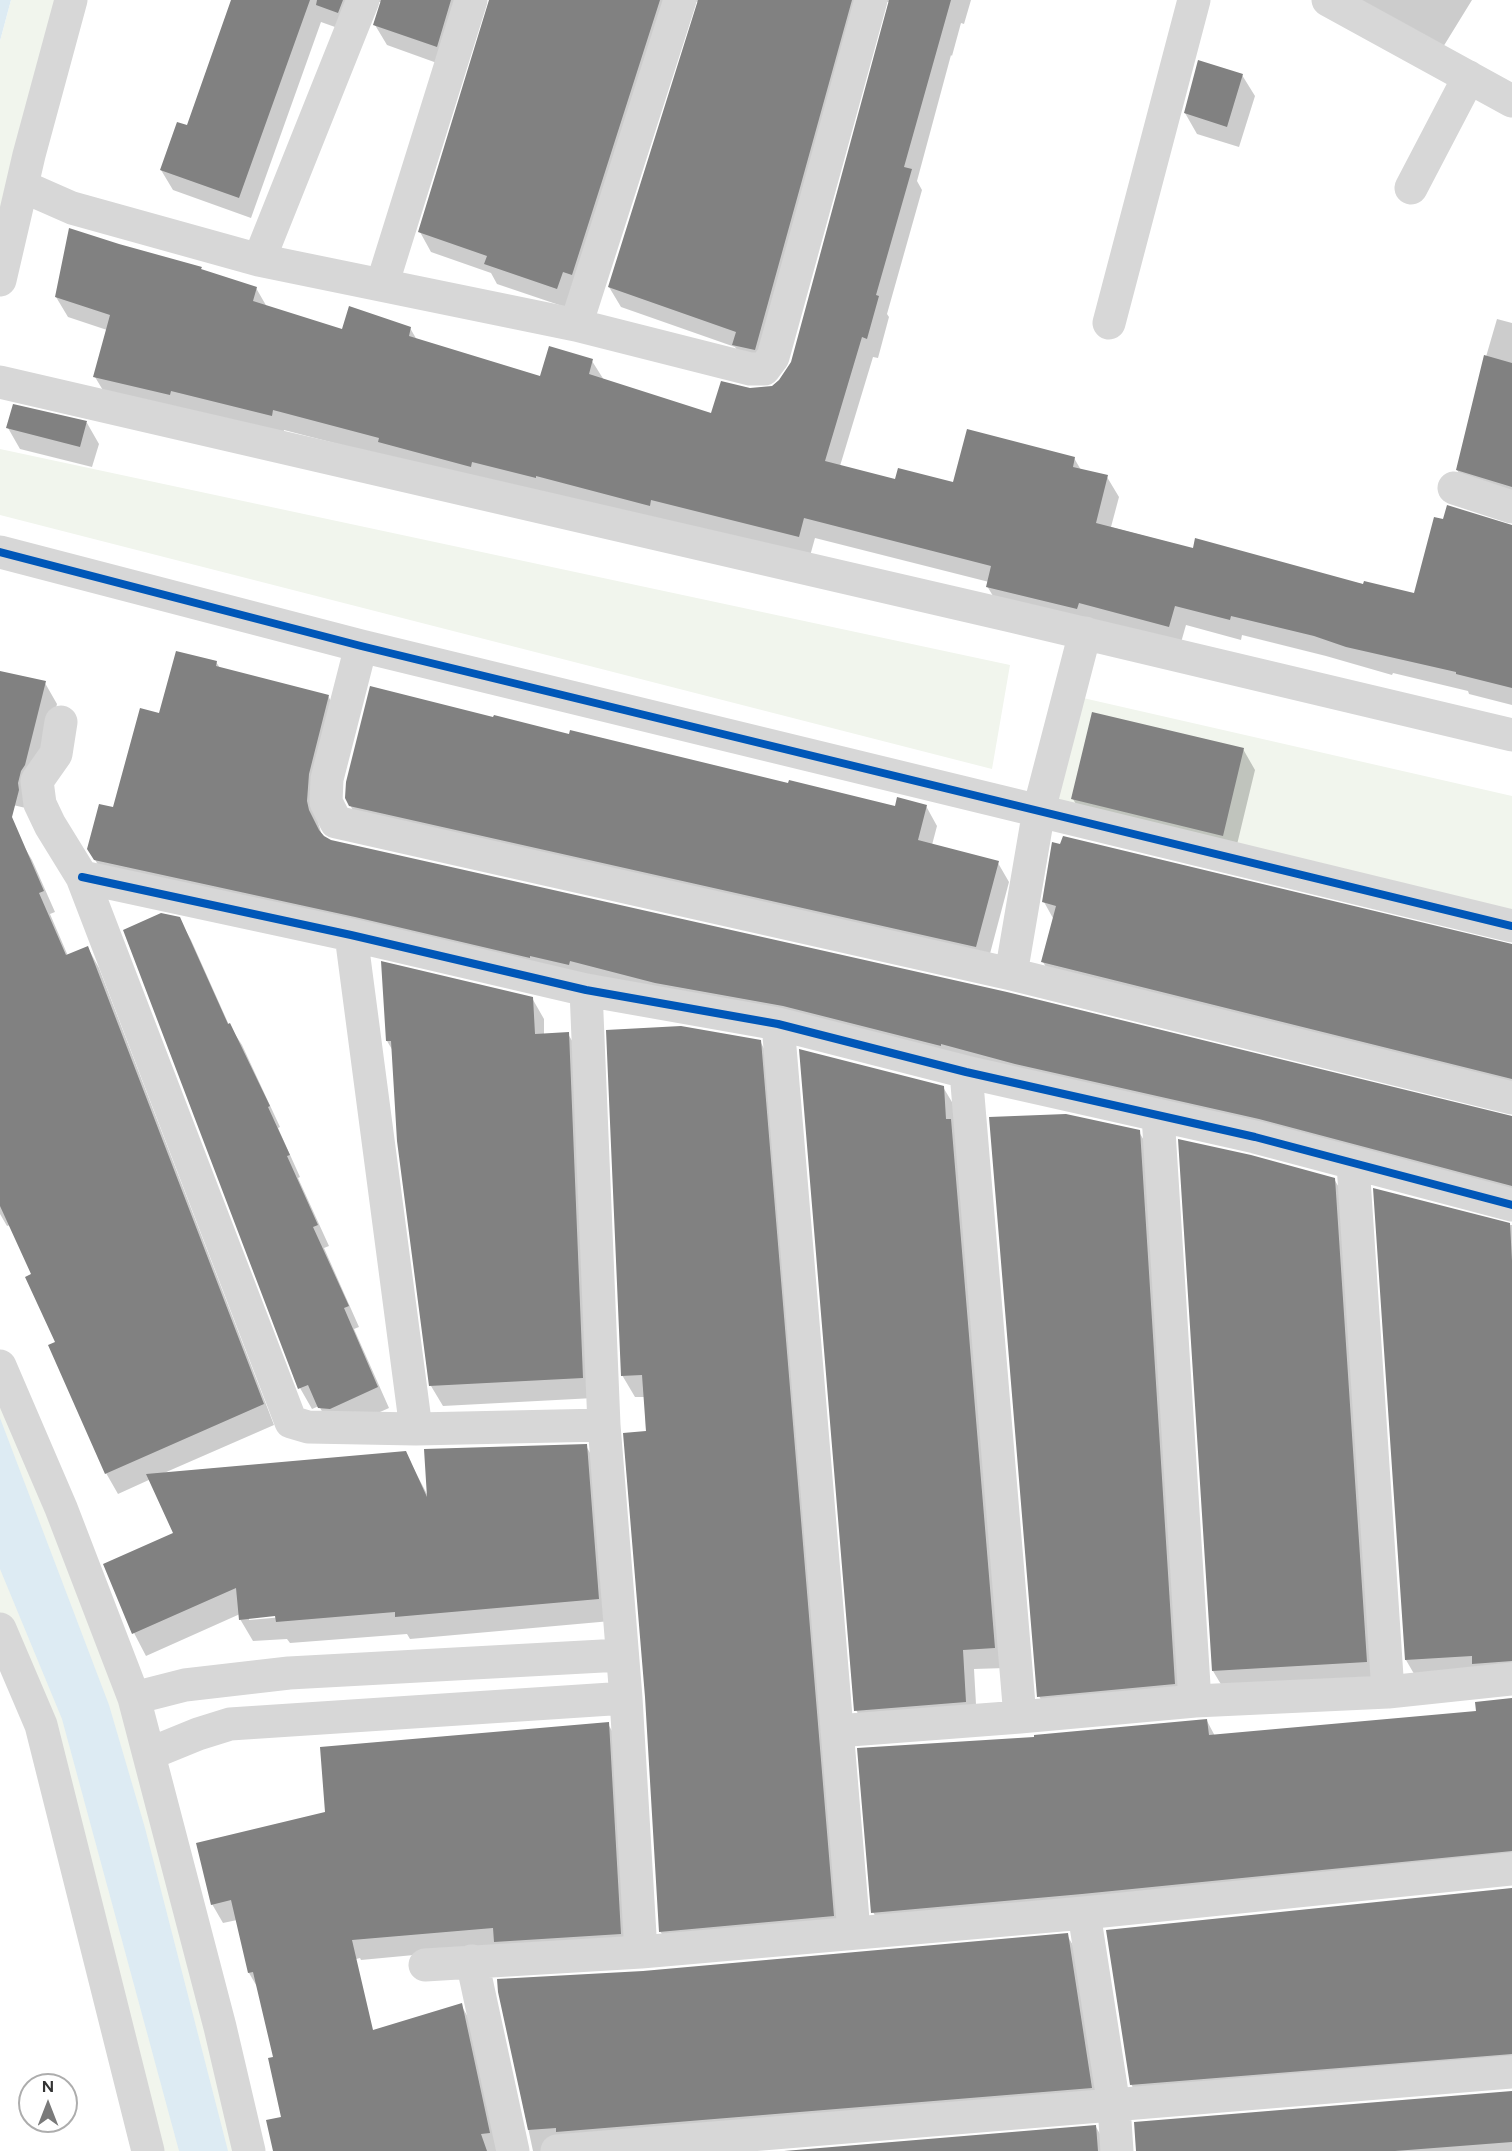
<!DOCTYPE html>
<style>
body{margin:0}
#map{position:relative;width:1512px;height:2151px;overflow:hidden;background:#fff;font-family:Figtree,sans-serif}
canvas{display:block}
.north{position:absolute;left:18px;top:2073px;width:60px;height:60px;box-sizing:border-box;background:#fff;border:2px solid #adadad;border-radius:50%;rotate:0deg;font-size:16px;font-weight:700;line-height:24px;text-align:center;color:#333}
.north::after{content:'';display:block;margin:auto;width:21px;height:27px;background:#7a7a7a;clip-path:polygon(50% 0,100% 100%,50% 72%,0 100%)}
</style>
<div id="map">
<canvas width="1512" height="2151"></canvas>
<div class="north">N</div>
</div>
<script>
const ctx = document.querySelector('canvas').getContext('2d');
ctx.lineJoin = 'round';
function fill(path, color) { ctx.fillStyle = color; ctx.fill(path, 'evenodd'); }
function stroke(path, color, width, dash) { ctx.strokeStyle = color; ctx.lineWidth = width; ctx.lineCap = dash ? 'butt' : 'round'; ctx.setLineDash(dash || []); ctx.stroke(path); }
fill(new Path2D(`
 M 11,0 L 71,0 L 0,280 L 0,41 Z
 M 0,449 L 1010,665 L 992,769 L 0,515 Z
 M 1070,695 L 1512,796 L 1512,926 L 1039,810 Z
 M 0,1366 L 134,1698 L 249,2151 L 148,2151 L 0,1629 Z`), '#f1f5ed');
fill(new Path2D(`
 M 0,0 L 11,0 L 0,41 Z
 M 0,1418 L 109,1705 L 145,1828 L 228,2151 L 179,2151 L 62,1719 L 0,1569 Z`), '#ddebf3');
fill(new Path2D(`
 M 240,0 L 466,0 L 448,67 L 387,45 L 375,25 L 382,2 L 372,2 L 349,32 L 321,22 L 251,218 L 173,190 L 161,170 L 188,127 Z
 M 490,0 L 971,0 L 964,24 L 961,23 L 952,56 L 951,55 L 917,181 L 922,190 L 887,314 L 889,317 L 878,358 L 873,357 L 840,466 L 896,481 L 954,484 L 1074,458 L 1081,470 L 1107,477 L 1119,497 L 1111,527 L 1194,549 L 1415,595 L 1512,527 L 1512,705 L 1469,694 L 1468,691 L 1393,673 L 1392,675 L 1326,656 L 1242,635 L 1241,640 L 1186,625 L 1180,646 L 999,606 L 987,586 L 989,582 L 815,538 L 810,556 L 388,457 L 284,430 L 283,436 L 107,397 L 95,377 L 107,330 L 68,317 L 56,297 L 202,271 L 256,288 L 267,307 L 343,331 L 410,328 L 417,340 L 541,378 L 592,361 L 604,380 L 712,414 L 750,389 L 773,387 L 780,381 L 792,363 L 889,2 L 877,2 L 766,370 L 746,365 L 735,347 L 621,307 L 609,287 L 699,2 L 687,1 L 568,308 L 497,284 L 491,273 L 431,252 L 420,232 Z
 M 1344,0 L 1472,0 L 1440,52 Z
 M 1242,75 L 1255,96 L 1239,147 L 1197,134 L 1185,113 Z
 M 1497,319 L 1512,323 L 1512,503 L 1469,490 L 1457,470 L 1476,391 Z
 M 87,423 L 99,444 L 92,467 L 20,449 L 8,428 Z
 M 216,662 L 220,668 L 328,696 L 339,715 L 318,822 L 322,836 L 331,842 L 1512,1118 L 1512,1201 L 106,879 L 89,849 L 114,809 L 161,715 Z
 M 0,672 L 45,683 L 57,704 L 30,809 L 0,802 Z
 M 494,719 L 896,808 L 926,806 L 937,826 L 932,845 L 998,863 L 1009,882 L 987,965 L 361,825 L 350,805 Z
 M 1243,749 L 1255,770 L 1234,857 L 1085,820 L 1073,799 Z
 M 20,840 L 32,860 L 55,912 L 50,914 L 68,956 L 88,948 L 99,968 L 274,1425 L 164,1473 L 405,1452 L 428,1496 L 586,1446 L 599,1468 L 611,1621 L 410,1639 L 407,1634 L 290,1643 L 287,1639 L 253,1641 L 240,1619 L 240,1614 L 146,1656 L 134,1633 L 175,1534 L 151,1479 L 118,1494 L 106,1473 L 33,1275 L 10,1225 L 7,1226 L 0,1214 L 0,849 ZM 283,1614 L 283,1617 L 249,1620 L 249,1617 Z
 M 1044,902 L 1512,946 L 1512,1095 L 1054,981 L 1043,962 L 1054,920 Z
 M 179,919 L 191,940 L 229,1025 L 242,1045 L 280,1127 L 278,1128 L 300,1177 L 298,1178 L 329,1246 L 324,1248 L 359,1327 L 354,1329 L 389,1408 L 342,1429 L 332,1429 L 319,1406 L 312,1409 L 300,1388 Z
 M 532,998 L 544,1019 L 544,1035 L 568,1034 L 580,1054 L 594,1398 L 443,1406 L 431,1386 L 398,1141 L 393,1051 L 387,1041 Z
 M 760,1041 L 772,1064 L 846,1938 L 673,1953 L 660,1931 L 645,1397 L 635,1397 L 622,1375 Z
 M 943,1087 L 955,1107 L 1006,1668 L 974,1669 L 977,1722 L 867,1730 L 856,1710 Z
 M 1139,1132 L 1151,1152 L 1186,1703 L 1050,1716 L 1039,1696 Z
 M 1334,1179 L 1346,1199 L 1378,1682 L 1225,1691 L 1213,1671 Z
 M 1508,1225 L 1512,1225 L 1512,1680 L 1417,1679 L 1406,1660 Z
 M 1512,1699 L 1512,1870 L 884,1932 L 873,1912 L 1035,1738 L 1207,1721 L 1215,1736 L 1477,1712 Z
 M 608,1724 L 619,1743 L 631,1953 L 499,1947 L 361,1960 L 360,1958 L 311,1971 L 353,2151 L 276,2151 L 283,2118 L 275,2058 L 259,1990 L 249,1973 L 237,1920 L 223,1923 L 212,1904 L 327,1814 Z
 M 1512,1889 L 1512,2073 L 1142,2104 L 1131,2084 Z
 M 1067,1935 L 1078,1954 L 1102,2107 L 569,2151 L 533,2151 L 499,1992 L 643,1972 Z
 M 461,2005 L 472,2024 L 500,2151 L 413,2151 Z
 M 1512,2092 L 1512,2151 L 1137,2151 Z
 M 1096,2127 L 1107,2146 L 1107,2151 L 802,2151 Z`), '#0003');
fill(new Path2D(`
 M 231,0 L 310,0 L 239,198 L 160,170 L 177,122 L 187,125 Z
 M 317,0 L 343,0 L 338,13 L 316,5 Z
 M 381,0 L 451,0 L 437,47 L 373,25 Z
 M 489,0 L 660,0 L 572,275 L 563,272 L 557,289 L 484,264 L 487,256 L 418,232 Z
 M 698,0 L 852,0 L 755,350 L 732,345 L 736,332 L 608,287 Z
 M 889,0 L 951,0 L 904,167 L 912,169 L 876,295 L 879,296 L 867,339 L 862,337 L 825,461 L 895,479 L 898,468 L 953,482 L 967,429 L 1075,457 L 1073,467 L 1108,475 L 1096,523 L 1193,548 L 1195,538 L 1363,584 L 1364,581 L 1414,593 L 1434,517 L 1443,519 L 1447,505 L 1512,525 L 1512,688 L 1456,674 L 1456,672 L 1346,647 L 1314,636 L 1231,616 L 1230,620 L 1175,606 L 1169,627 L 1079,603 L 1077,609 L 986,587 L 991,566 L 804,518 L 799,537 L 651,500 L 650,506 L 536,476 L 536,478 L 472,462 L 471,467 L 378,442 L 379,438 L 273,410 L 272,416 L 171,391 L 170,395 L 93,377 L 110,315 L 55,297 L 69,228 L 119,244 L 202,267 L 201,269 L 257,287 L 253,301 L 342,329 L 349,306 L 411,327 L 409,336 L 540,376 L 549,346 L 593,359 L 589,374 L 711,413 L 721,381 L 750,388 L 772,386 L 779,380 L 791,362 Z
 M 1198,60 L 1243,74 L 1227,127 L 1184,113 Z
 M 1484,355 L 1512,363 L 1512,487 L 1456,470 Z
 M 13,404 L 87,421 L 80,447 L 6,428 Z
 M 176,651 L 217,661 L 216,666 L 329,695 L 309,774 L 307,801 L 309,810 L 319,830 L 324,836 L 331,840 L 1007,992 L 1512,1116 L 1512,1186 L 1259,1119 L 1015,1064 L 941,1044 L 941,1046 L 783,1006 L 655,983 L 570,961 L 569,965 L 530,956 L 530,958 L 355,917 L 94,860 L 87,849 L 99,804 L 113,807 L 140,708 L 159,713 Z
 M 0,671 L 46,681 L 25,765 L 21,771 L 18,783 L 19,790 L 12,817 L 44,891 L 39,893 L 66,955 L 88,946 L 264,1404 L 105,1474 L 48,1345 L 55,1342 L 25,1277 L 31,1274 L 0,1206 Z
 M 370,686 L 493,717 L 494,715 L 569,734 L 570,730 L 788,783 L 789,780 L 895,806 L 897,797 L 927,805 L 918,840 L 999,861 L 976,947 L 349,806 L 345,798 L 346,782 Z
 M 1092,712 L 1244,748 L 1223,836 L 1071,799 Z
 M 1063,836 L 1512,944 L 1512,1079 L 1041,962 L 1056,906 L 1042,902 L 1052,842 L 1060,844 Z
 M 161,913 L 180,917 L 228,1024 L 230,1023 L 270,1106 L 268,1107 L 290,1155 L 287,1156 L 318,1225 L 313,1227 L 349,1306 L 344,1308 L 378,1387 L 330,1409 L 318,1408 L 308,1385 L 298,1389 L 123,930 Z
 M 381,961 L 533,997 L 535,1034 L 569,1032 L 583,1378 L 429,1386 L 397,1141 L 391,1041 L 386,1041 Z
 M 681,1026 L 761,1040 L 834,1916 L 659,1932 L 645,1697 L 623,1433 L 646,1431 L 642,1375 L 621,1376 L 606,1030 Z
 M 799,1049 L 944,1086 L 946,1119 L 951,1119 L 995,1648 L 963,1650 L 966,1702 L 854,1711 Z
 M 1066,1114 L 1140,1130 L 1175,1684 L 1037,1697 L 989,1117 Z
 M 1178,1139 L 1251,1155 L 1335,1178 L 1367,1662 L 1212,1671 Z
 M 1373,1188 L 1510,1223 L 1512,1261 L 1512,1661 L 1472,1664 L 1472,1656 L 1405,1660 Z
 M 587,1444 L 599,1599 L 395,1617 L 395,1612 L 276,1622 L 275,1616 L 239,1620 L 236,1588 L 132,1634 L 103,1564 L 173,1533 L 146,1474 L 406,1451 L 427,1497 L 424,1449 Z
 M 1512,1698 L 1512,1851 L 1082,1894 L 871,1913 L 857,1748 L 1034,1737 L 1034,1735 L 1207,1719 L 1209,1735 L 1476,1711 L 1475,1702 Z
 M 609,1722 L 621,1934 L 494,1942 L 493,1928 L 352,1940 L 373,2030 L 462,2003 L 490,2133 L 481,2134 L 487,2151 L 273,2151 L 266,2120 L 281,2117 L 268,2058 L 273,2057 L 253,1972 L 248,1973 L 231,1900 L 211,1905 L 196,1843 L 325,1812 L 320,1747 Z
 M 1512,1888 L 1512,2054 L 1130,2085 L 1106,1930 Z
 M 1068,1933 L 1092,2088 L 556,2132 L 556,2128 L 528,2130 L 498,1992 L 497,1979 L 643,1971 Z
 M 1512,2091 L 1512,2142 L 1395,2151 L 1136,2151 L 1134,2122 Z
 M 1096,2125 L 1098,2151 L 784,2151 Z`), '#818181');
stroke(new Path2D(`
 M 1328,0 L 1512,101
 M 22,186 L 72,208 L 259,260 L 576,325 L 750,369 L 764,369 L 773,357 L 871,0
 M 1411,188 L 1469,77
 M 259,260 L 363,0
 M 0,280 L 29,155 L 71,0
 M 382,285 L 471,0
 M 1109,323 L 1194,0
 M 576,325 L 680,0
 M 0,382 L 1011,616 L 1512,735
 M 1454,488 L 1512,507
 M 0,552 L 361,646 L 1512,926
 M 361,646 L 327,779 L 326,802 L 336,822 L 1011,974 L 1512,1098
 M 61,722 L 56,754 L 37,781 L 40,804 L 50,825 L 82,877 L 291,1422 L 308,1427 L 416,1429 L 604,1425
 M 82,877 L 351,935 L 586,990 L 778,1024 L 966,1072 L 1255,1137 L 1512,1205
 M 351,935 L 416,1429
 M 1011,974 L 1039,810 L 1085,633
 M 586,990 L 604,1425 L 626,1698 L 641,1952
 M 778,1024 L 854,1932
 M 966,1072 L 1020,1717
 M 1158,1115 L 1195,1701
 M 1353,1164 L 1388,1692
 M 0,1366 L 61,1508 L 134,1698 L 220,2027 L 249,2151
 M 0,1629 L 41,1725 L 148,2151
 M 134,1698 L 185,1685 L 289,1673 L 621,1655
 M 837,1731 L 1020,1717 L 1195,1701 L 1388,1692 L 1512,1679
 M 149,1754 L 198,1734 L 230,1724 L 626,1698
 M 1084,1913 L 1114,2106 L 1117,2151
 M 472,1961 L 513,2151
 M 425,1965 L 641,1952 L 1084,1913 L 1512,1869
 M 557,2151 L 1512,2072`), '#d7d7d7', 33);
stroke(new Path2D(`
 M 0,552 L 361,646 L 1512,926
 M 82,877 L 351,935 L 586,990 L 778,1024 L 966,1072 L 1255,1137 L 1512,1205`), '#0057b8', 8);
</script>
